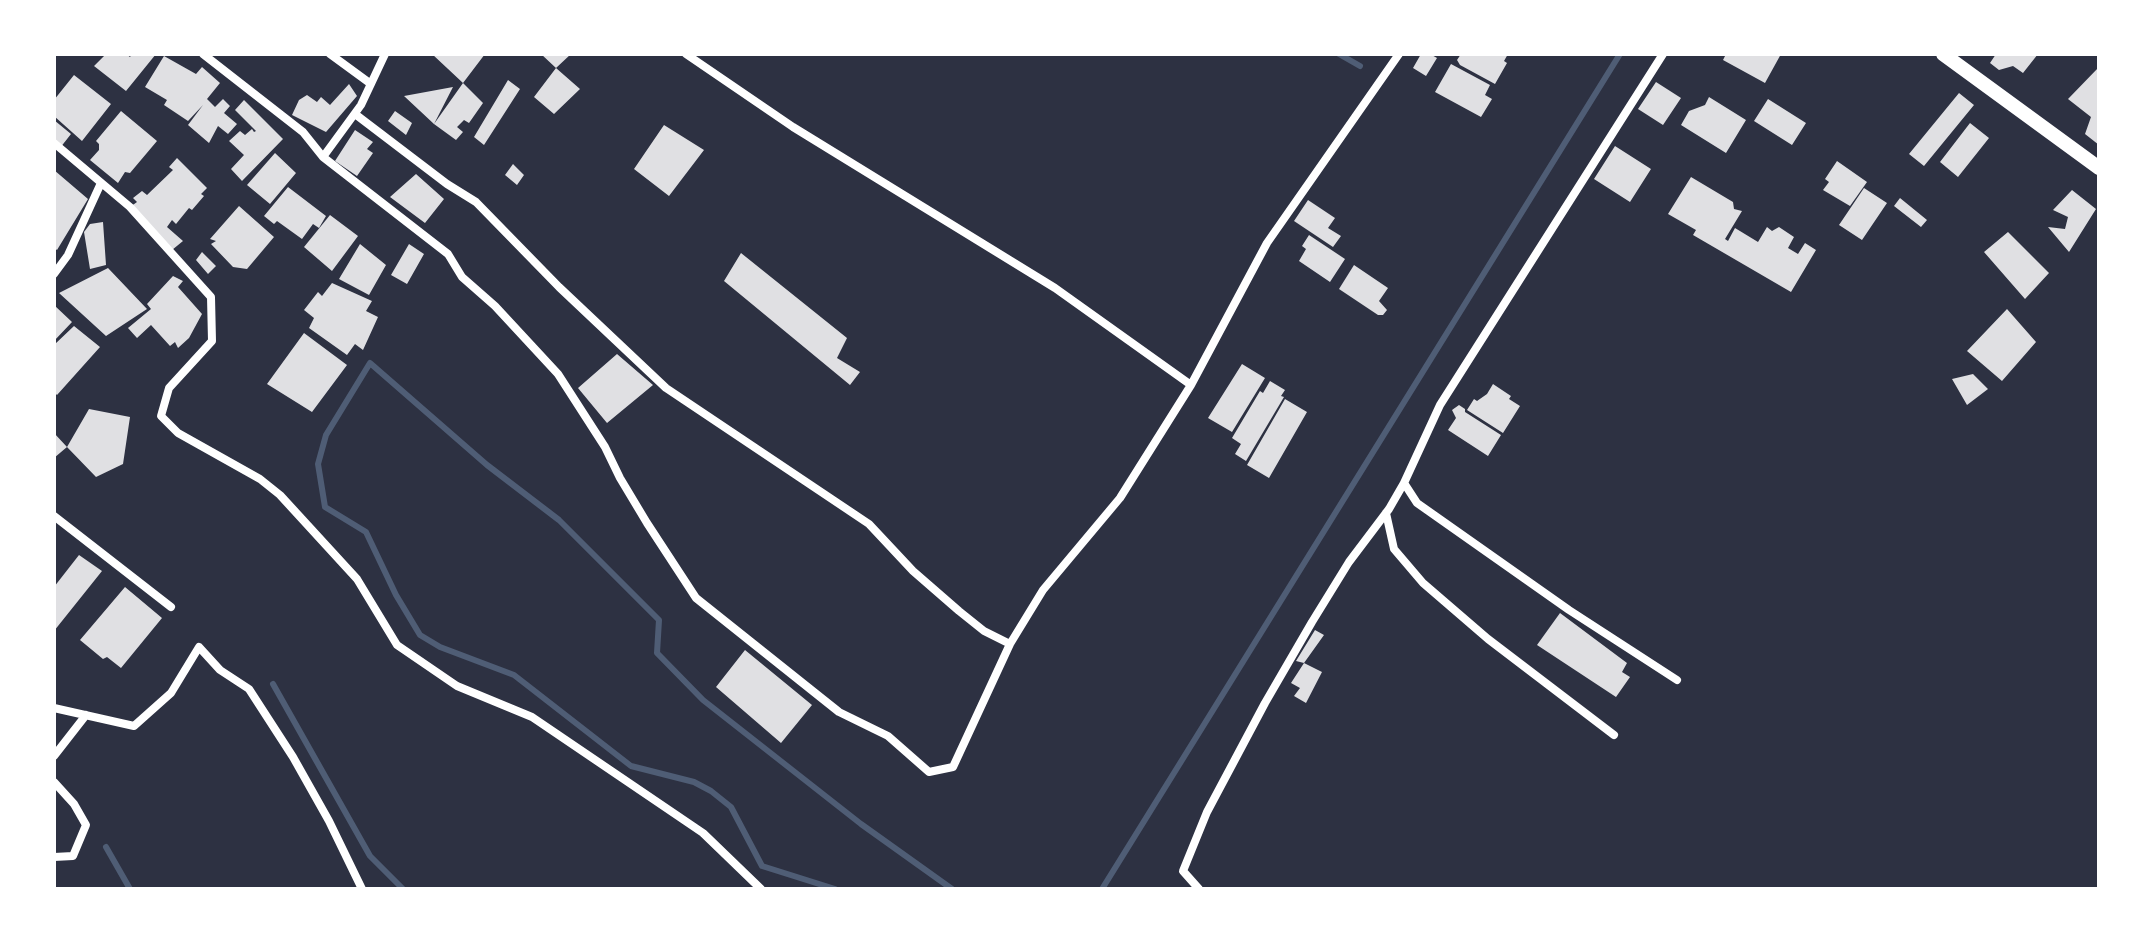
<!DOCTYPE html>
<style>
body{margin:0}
#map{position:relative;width:2153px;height:943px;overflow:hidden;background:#2d3142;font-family:Signika,sans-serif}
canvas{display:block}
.frame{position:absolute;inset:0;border:56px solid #fff;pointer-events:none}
</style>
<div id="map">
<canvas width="2153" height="943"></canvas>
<div class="frame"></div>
</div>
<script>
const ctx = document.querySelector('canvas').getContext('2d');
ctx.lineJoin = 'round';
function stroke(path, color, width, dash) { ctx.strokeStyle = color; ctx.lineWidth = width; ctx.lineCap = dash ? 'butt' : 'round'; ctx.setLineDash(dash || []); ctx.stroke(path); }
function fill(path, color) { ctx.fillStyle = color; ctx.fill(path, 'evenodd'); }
stroke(new Path2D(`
 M 1339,54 L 1360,66
 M 273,684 L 370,856 L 403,889
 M 106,847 L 130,889
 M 835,889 L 762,866 L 731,807 L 711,791 L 694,782 L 631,766 L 514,675 L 440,647 L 420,635 L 396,595 L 366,532 L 325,507 L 318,464 L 326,435 L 370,363 L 487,465 L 559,520 L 659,620 L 657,653 L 703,700 L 861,824 L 952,889
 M 1102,889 L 1620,54`), '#4f5d75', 6);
fill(new Path2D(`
 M 106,54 L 126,54 L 130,57 L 132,54 L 156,54 L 126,91 L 94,66 Z
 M 432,54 L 485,54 L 463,83 Z
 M 541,54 L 571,54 L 556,68 L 580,89 L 554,114 L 534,97 L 556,68 Z
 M 1421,54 L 1430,54 L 1437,58 L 1426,76 L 1413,68 Z
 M 1461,54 L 1508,54 L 1504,61 L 1507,63 L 1495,84 L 1460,65 L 1457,60 Z
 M 1726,54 L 1781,54 L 1765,83 L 1723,60 Z
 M 1996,54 L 2038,54 L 2023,73 L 2013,66 L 1999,70 L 1990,63 Z
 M 164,56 L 196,74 L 202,67 L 220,83 L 207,99 L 215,107 L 223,99 L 230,106 L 224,113 L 237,124 L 228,134 L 218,126 L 209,143 L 188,125 L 203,105 L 188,121 L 164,105 L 167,100 L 145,87 Z
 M 1451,64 L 1490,85 L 1485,95 L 1492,99 L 1481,117 L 1435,92 Z
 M 2099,67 L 2099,145 L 2085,134 L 2091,117 L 2068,99 Z
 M 74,75 L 111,104 L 82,141 L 54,116 L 54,100 Z
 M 508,80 L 520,89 L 484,145 L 474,137 Z
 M 1656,82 L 1681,98 L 1663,125 L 1638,109 Z
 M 463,83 L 483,103 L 469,123 L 464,120 L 457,127 L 463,132 L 456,140 L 434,124 Z
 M 349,84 L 357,96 L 326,132 L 292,115 L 299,100 L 307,95 L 317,102 L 321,97 L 330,105 Z
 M 453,87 L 434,124 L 404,96 Z
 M 1959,93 L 1974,105 L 1924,166 L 1909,154 Z
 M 1709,97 L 1746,120 L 1726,153 L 1681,125 L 1689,111 L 1705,105 Z
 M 1768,99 L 1806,123 L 1792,145 L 1754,121 Z
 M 244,100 L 283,139 L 242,181 L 231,169 L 244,155 L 229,141 L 240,131 L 245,135 L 252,129 L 254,132 L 256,131 L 235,110 Z
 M 121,111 L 157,141 L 130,173 L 125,172 L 118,183 L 90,160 L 99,150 L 99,144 L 96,141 Z
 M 395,111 L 412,123 L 406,135 L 388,121 Z
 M 54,120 L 71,134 L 60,148 L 54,142 Z
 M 1970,123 L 1989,138 L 1958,177 L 1940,162 Z
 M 664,125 L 704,150 L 669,196 L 634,169 Z
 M 355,130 L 373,142 L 367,149 L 373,153 L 357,176 L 335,161 Z
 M 1615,146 L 1651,169 L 1630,202 L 1594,179 Z
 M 275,153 L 296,173 L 270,204 L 247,185 Z
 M 177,158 L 207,188 L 201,194 L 204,196 L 192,210 L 189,208 L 176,224 L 172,220 L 167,227 L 183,241 L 172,250 L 130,207 L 137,202 L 133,198 L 142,191 L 147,195 L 173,170 L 169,167 Z
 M 1837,161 L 1867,182 L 1850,206 L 1823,190 L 1829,182 L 1825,179 Z
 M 513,164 L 524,175 L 517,185 L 505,175 Z
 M 54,170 L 88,199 L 57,250 L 54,248 Z
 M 416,174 L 444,199 L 425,223 L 390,197 Z
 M 1691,177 L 1733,202 L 1734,209 L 1742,211 L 1725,239 L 1728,241 L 1735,228 L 1758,242 L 1767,227 L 1772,231 L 1779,227 L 1794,237 L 1788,248 L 1798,254 L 1805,243 L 1816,250 L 1791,292 L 1693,235 L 1696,230 L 1668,214 Z
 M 288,187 L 326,216 L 319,228 L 313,224 L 302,239 L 277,221 L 274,224 L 264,216 Z
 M 1864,188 L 1887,203 L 1862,240 L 1839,225 Z
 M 2072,190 L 2096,209 L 2069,252 L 2048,227 L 2065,229 L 2068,217 L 2053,210 Z
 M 1900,198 L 1927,220 L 1921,227 L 1894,206 Z
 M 1308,200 L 1335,218 L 1328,228 L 1341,236 L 1333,247 L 1294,221 Z
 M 239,206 L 274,237 L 247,269 L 233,267 L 211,244 L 216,241 L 210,239 Z
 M 330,215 L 358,236 L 332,271 L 304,247 Z
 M 103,222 L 106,265 L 90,269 L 84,232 L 90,224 Z
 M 2008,232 L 2049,273 L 2025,299 L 1984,252 Z
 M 1309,235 L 1345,259 L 1330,282 L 1299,261 L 1306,249 L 1302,246 Z
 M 360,244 L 386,265 L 369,295 L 339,279 Z
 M 409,244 L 424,254 L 407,284 L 391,275 Z
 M 202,252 L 216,266 L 208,274 L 196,260 Z
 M 741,253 L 847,338 L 837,358 L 860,372 L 850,385 L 724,281 Z
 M 1354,265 L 1388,288 L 1379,301 L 1387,310 L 1383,315 L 1378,315 L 1339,289 Z
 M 108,268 L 147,309 L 106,336 L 59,293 Z
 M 173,276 L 183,281 L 178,287 L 202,314 L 189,338 L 178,348 L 175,342 L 170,346 L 151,325 L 137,338 L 128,328 L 151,309 L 147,304 Z
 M 332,283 L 372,301 L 366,311 L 378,317 L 363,350 L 355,344 L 347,355 L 309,328 L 314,318 L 304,310 L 318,292 L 322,296 Z
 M 54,305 L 72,322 L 54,341 Z
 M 2007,309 L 2036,342 L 2002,381 L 1967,351 Z
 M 74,326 L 100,347 L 57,395 L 54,392 L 54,345 Z
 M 304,333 L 347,365 L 312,412 L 267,384 Z
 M 617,354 L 653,385 L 607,423 L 578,388 Z
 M 1242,364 L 1265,378 L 1232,432 L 1208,418 Z
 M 1973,374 L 1988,389 L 1967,405 L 1952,379 Z
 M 1270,381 L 1285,390 L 1281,396 L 1284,397 L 1246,461 L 1235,454 L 1241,444 L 1232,438 L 1260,391 L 1263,393 Z
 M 1493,384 L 1511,396 L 1509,399 L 1520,406 L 1503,433 L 1467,410 L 1474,399 L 1477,401 L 1487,394 Z
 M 1285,399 L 1307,412 L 1269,478 L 1247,465 Z
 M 1459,405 L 1465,409 L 1465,412 L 1501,435 L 1488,456 L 1448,430 L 1456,418 L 1452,410 Z
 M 89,409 L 130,417 L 123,464 L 96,477 L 67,447 Z
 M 54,433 L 67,447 L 54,458 Z
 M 79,555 L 102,571 L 54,631 L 54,587 Z
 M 125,587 L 162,618 L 121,668 L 107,657 L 103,659 L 80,640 Z
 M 1560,613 L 1627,663 L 1622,672 L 1630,677 L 1616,697 L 1537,645 Z
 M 1315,630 L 1324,635 L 1304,663 L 1296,661 Z
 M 745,650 L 812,705 L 781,743 L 716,687 Z
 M 1304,663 L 1322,672 L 1306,703 L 1294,696 L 1300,688 L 1291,683 Z`), '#e0e0e3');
stroke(new Path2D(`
 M 203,54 L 303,132 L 323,157 L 448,254 L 462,277 L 495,306 L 558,374 L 605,447 L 620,478 L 647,523 L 696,598 L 839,712 L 888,736 L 929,772 L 953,767 L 1010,644
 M 330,54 L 371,84
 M 686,54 L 793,127 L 1055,288 L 1191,385
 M 355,114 L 447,184 L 476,202 L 559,287 L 666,388 L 869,524 L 913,571 L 959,611 L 984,631 L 1010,644 L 1043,590 L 1120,498 L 1191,385 L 1267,243 L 1399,54
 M 54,143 L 130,207 L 211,297 L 212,341 L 169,388 L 161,416 L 178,433 L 260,479 L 280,495 L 357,579 L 397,645 L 457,686 L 532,717 L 703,833 L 761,889
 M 323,157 L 361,105 L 385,54
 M 54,274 L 68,255 L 101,183
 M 1404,483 L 1417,503 L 1569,610 L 1677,680
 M 1386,513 L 1394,549 L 1423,583 L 1488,639 L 1614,735
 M 54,516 L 171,607
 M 54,708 L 134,726 L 171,693 L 199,647 L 220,670 L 249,689 L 293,757 L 329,821 L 362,889
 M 54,756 L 86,715
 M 54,782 L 74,804 L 86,825 L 73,856 L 54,857
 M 1199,889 L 1183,871 L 1207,812 L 1265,703 L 1312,622 L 1349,562 L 1389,509 L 1404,483 L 1440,405 L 1663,54`), '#fff', 8);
stroke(new Path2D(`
 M 1943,54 L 2099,168`), '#fff', 14);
</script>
